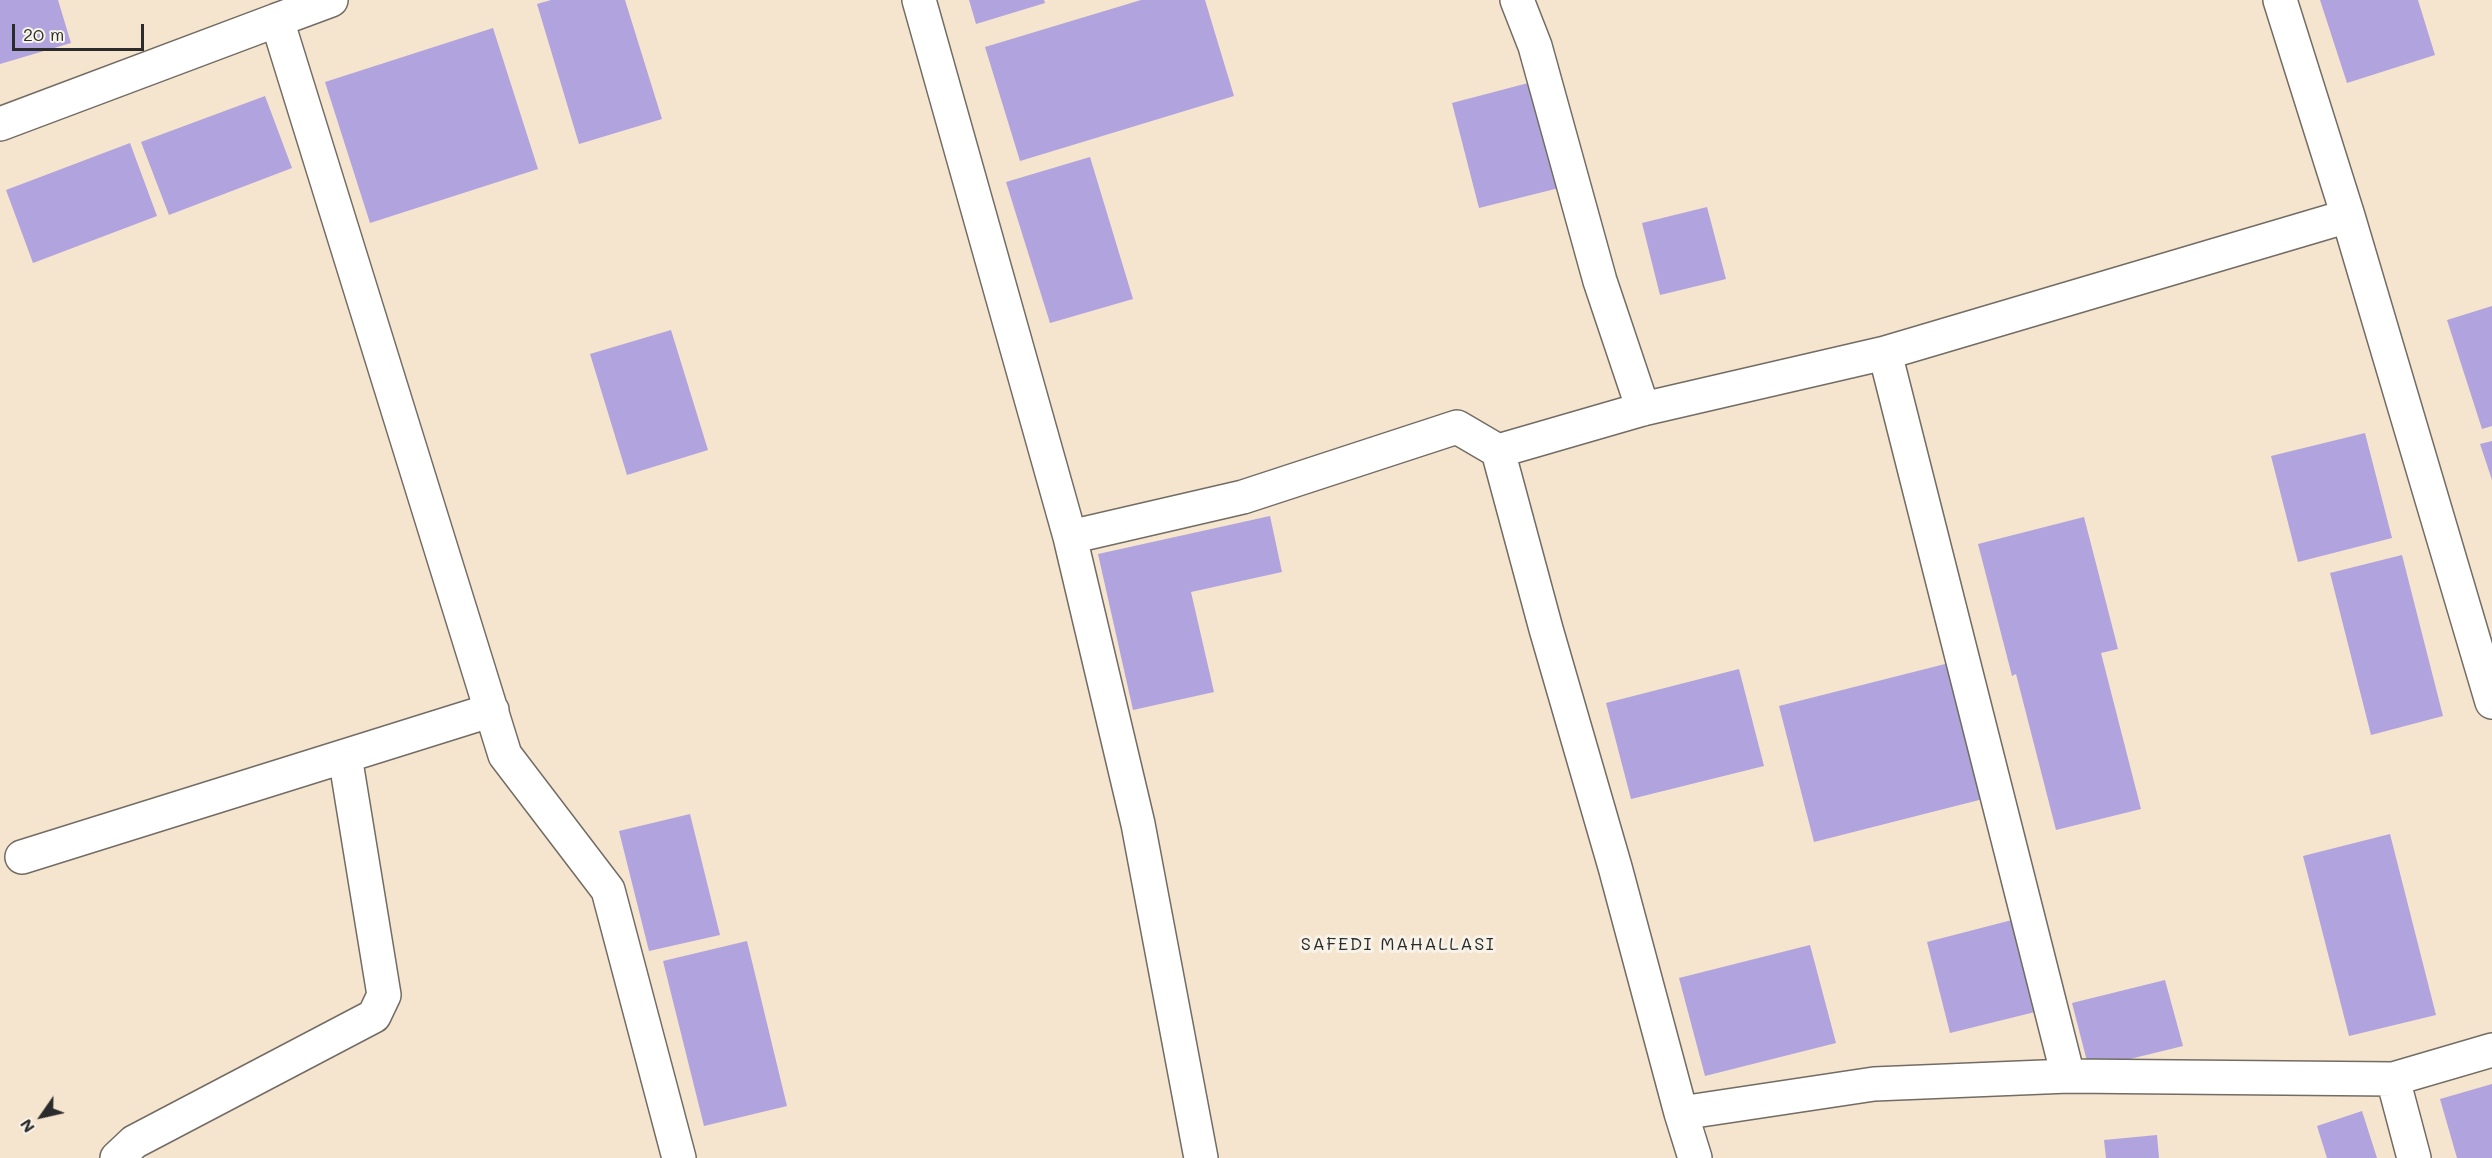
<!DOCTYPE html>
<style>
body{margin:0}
#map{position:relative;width:2492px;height:1158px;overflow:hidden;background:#f5e4ce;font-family:Mali,sans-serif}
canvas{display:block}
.north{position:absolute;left:12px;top:1086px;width:60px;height:60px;-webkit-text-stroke:4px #f7f3e8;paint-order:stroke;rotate:236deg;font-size:16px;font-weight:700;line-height:24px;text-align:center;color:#2b2b2b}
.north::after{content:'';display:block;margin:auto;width:21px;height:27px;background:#2b2b2b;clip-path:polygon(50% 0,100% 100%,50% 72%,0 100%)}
.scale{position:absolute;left:12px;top:24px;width:132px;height:27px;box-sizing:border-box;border:3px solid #2b2b2b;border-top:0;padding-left:8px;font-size:18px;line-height:21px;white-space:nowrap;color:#2b2b2b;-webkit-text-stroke:4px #f7f3e8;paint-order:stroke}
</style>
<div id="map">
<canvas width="2492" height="1158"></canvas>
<div class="north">N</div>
<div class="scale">20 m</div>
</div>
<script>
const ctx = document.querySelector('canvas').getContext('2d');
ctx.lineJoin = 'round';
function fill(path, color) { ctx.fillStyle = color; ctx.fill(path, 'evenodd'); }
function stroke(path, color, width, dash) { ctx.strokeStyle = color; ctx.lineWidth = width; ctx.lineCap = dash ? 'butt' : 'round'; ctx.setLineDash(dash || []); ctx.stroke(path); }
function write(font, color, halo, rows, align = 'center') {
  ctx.font = font + ' Mali,sans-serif'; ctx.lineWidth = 6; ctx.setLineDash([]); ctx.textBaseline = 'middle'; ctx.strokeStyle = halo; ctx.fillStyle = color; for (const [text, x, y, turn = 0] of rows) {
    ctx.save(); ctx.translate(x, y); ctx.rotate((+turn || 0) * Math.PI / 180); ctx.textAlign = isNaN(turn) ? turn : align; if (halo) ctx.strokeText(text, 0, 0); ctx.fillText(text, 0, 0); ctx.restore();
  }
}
fill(new Path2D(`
 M 0,0 L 58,0 L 71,43 L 0,64 Z
 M 551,0 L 625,0 L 662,119 L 579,144 L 537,4 Z
 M 969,0 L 1044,0 L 1045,3 L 976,24 Z
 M 1141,0 L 1205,0 L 1234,96 L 1020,161 L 985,47 Z
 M 2320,0 L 2418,0 L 2435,55 L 2347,83 Z
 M 493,28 L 538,169 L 370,223 L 325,82 Z
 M 1532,82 L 1559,188 L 1479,208 L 1452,103 Z
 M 265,96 L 292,168 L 169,215 L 141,142 Z
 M 130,143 L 157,216 L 33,263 L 6,190 Z
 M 1090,157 L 1133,299 L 1050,323 L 1006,182 Z
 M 1707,207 L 1726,279 L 1660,295 L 1642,223 Z
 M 2492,306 L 2492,426 L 2482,429 L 2447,320 Z
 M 671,330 L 708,450 L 627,475 L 590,354 Z
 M 2365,433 L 2392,538 L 2298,562 L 2271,456 Z
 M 2492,441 L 2492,480 L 2480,444 Z
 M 1270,516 L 1282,572 L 1191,592 L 1214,692 L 1133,710 L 1098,554 Z
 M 2084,517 L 2118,649 L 2101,653 L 2141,809 L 2056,830 L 2016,674 L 2012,676 L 1978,544 Z
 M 2402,555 L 2443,716 L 2371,735 L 2330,573 Z
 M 1953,662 L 1987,798 L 1814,842 L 1779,706 Z
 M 1739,669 L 1764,766 L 1631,799 L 1606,703 Z
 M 690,814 L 720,935 L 649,951 L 619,831 Z
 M 2390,834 L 2436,1015 L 2349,1036 L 2303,856 Z
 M 2012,920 L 2035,1012 L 1950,1033 L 1927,942 Z
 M 747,941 L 787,1106 L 704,1126 L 663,961 Z
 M 1810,945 L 1836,1043 L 1705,1076 L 1679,978 Z
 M 2165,980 L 2183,1046 L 2089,1069 L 2072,1003 Z
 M 2492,1084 L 2492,1158 L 2457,1158 L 2440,1099 Z
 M 2362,1111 L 2377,1158 L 2327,1158 L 2317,1126 Z
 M 2157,1135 L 2159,1158 L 2106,1158 L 2104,1140 Z`), '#b1a3de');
const minor = new Path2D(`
 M 919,0 L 1070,537 L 1243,497 L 1457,427 L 1498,451 L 1643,409 L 1885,353 L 2348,216
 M 1517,0 L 1535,46 L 1600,281 L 1643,409
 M 2280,0 L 2348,216 L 2492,702
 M 277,20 L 331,0
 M 0,124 L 277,20 L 505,755 L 608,890 L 679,1158
 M 1885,353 L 2068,1076
 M 1498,451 L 1546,629 L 1615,867 L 1681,1113 L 1695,1158
 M 1070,537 L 1138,824 L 1201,1158
 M 22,857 L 345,756
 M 1681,1113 L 1874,1084 L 2068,1076 L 2393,1079
 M 117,1158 L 134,1142 L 374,1016 L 384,995 L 345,756 L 492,710
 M 2414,1158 L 2393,1079 L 2492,1050`);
stroke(minor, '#726c64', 36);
stroke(minor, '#fff', 33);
ctx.letterSpacing = '1.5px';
write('18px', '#2b2b2b', '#f7f3e8', [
 ["SAFEDI MAHALLASI",1398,944]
]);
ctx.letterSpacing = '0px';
</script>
